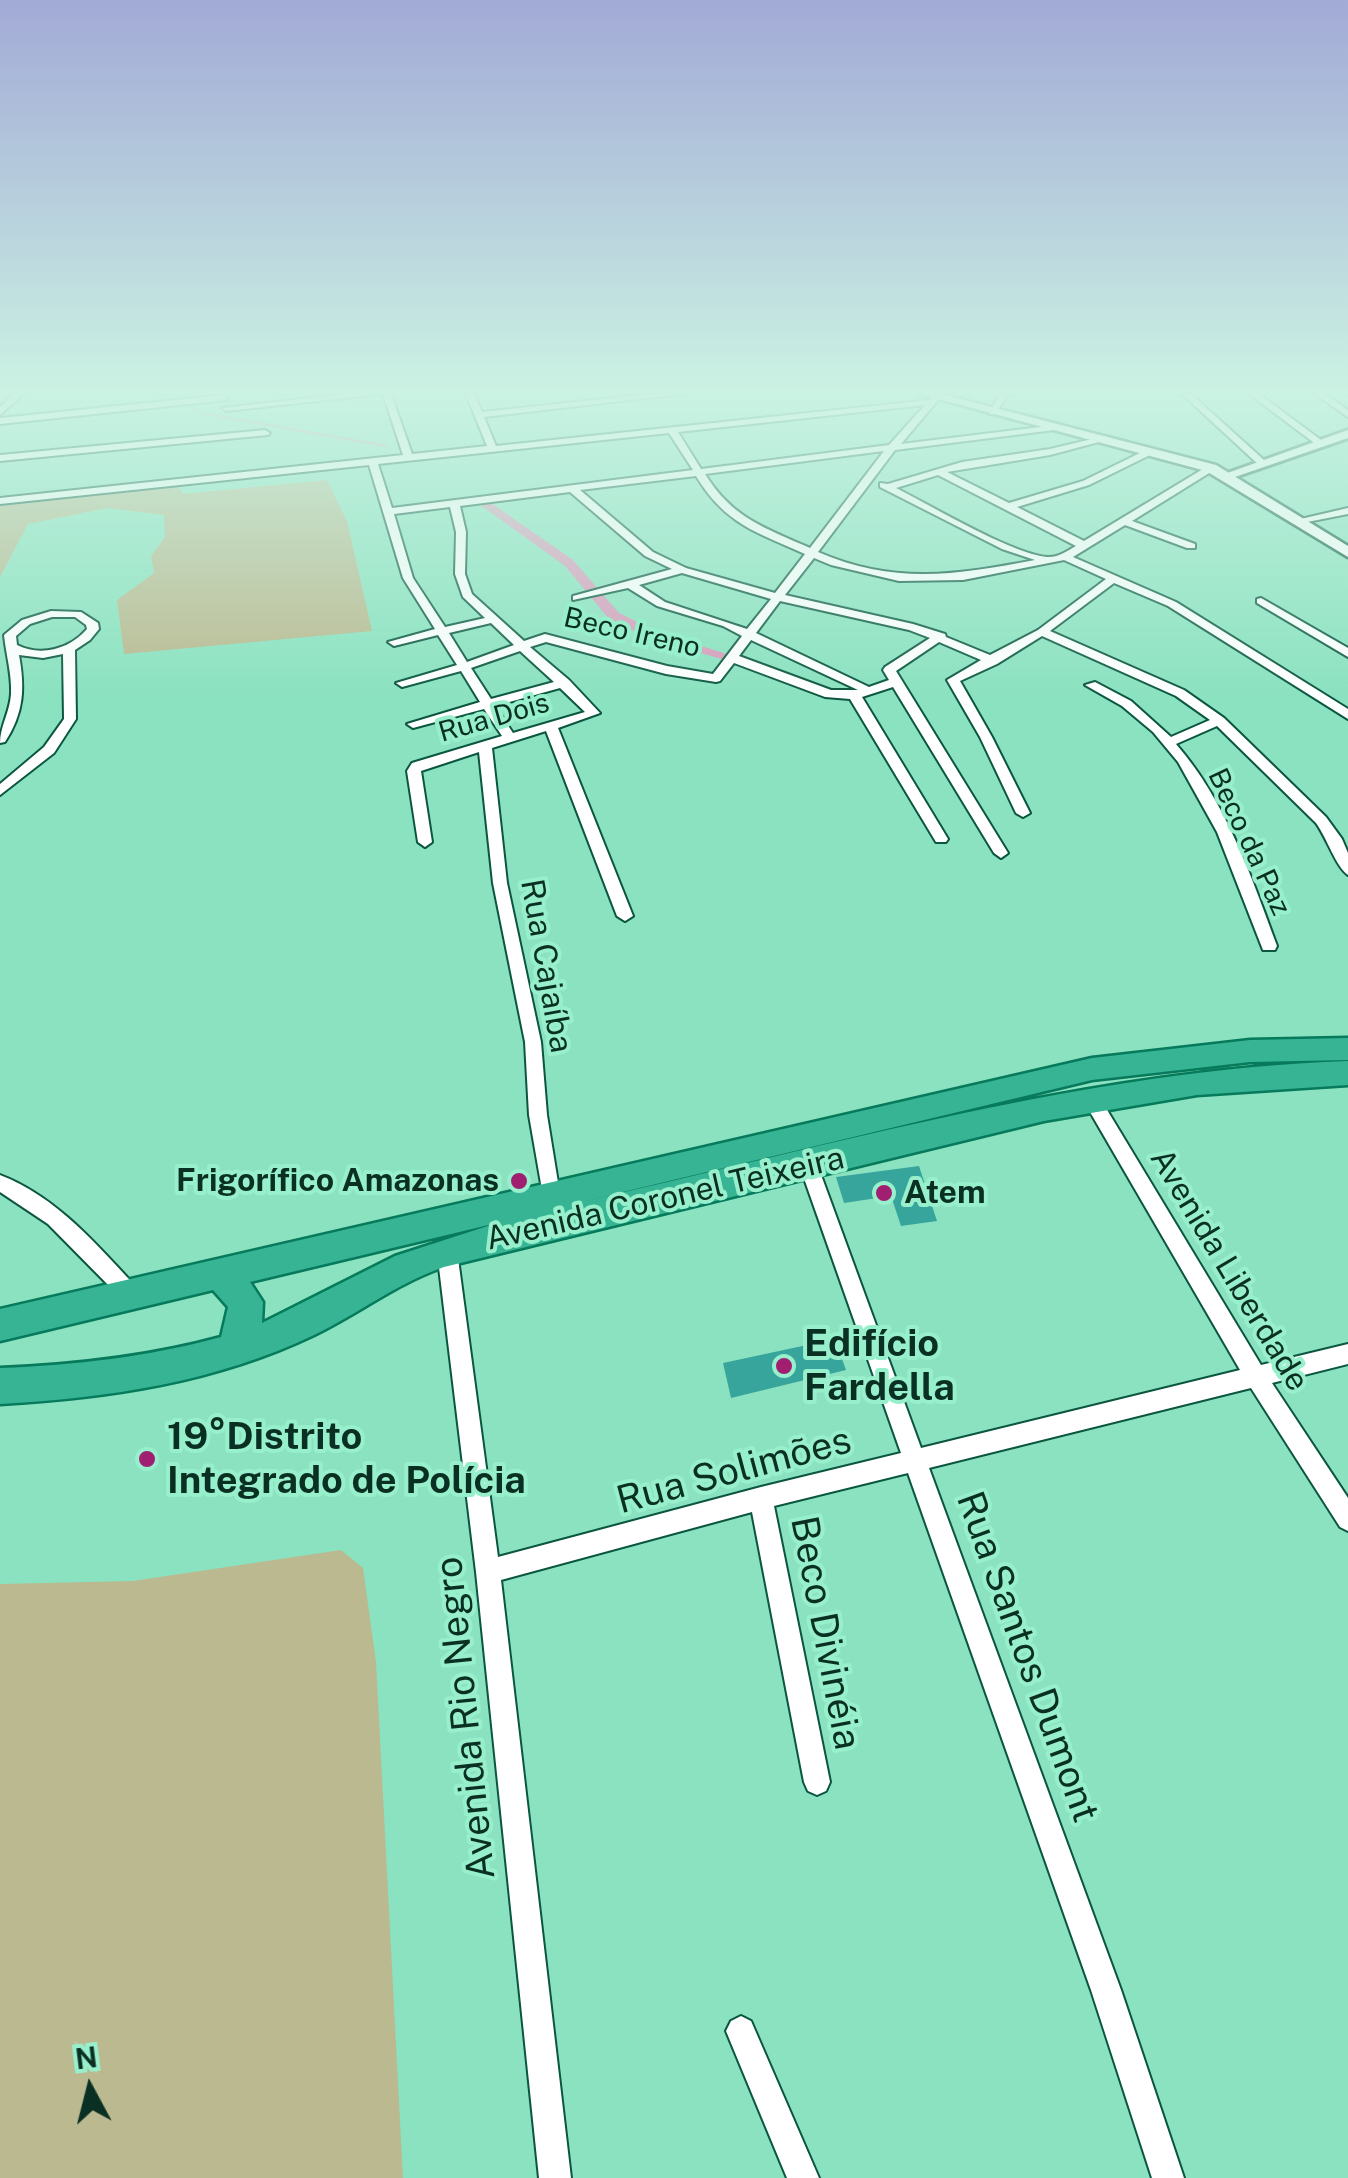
<!DOCTYPE html>
<meta charset="utf-8">
<style>
body{margin:0}
#map{position:relative;width:1348px;height:2178px;overflow:hidden;background:#8be2c0;font-family:"Public Sans",sans-serif}
canvas{display:block}
.north{position:absolute;left:40px;top:2038px;width:100px;height:100px;-webkit-text-stroke:8px #98efcc;paint-order:stroke;rotate:353deg;font-size:28px;font-weight:700;line-height:40px;text-align:center;color:#0a3024}
.north::after{content:'';display:block;margin:auto;width:35px;height:45px;background:#0a3024;clip-path:polygon(50% 0,100% 100%,50% 72%,0 100%)}
</style>
<div id="map">
<canvas width="1348" height="2178"></canvas>
<div class="north">N</div>
</div>
<script>
const ctx = document.querySelector('canvas').getContext('2d');
ctx.lineJoin = 'round';
function fill(path, color) { ctx.fillStyle = color; ctx.fill(path, 'evenodd'); }
function stroke(path, color, width, dash) { ctx.strokeStyle = color; ctx.lineWidth = width; ctx.lineCap = dash ? 'butt' : 'round'; ctx.setLineDash(dash || []); ctx.stroke(path); }
function write(font, color, halo, rows, align = 'center') {
  ctx.font = font + ' "Public Sans",sans-serif'; ctx.lineWidth = 8; ctx.setLineDash([]); ctx.textBaseline = 'middle'; ctx.strokeStyle = halo; ctx.fillStyle = color; for (const [text, x, y, turn = 0] of rows) {
    ctx.save(); ctx.translate(x, y); ctx.rotate((+turn || 0) * Math.PI / 180); ctx.textAlign = isNaN(turn) ? turn : align; if (halo) ctx.strokeText(text, 0, 0); ctx.fillText(text, 0, 0); ctx.restore();
  }
}
fill(new Path2D(`
 M 327,480 L 347,521 L 372,631 L 124,654 L 117,600 L 154,573 L 151,556 L 165,537 L 164,515 L 108,508 L 28,524 L 0,577 L 0,503 L 178,486 L 183,494 Z
 M 341,1550 L 363,1568 L 376,1662 L 403,2178 L 0,2178 L 0,1584 L 133,1581 Z`), '#bab990');
stroke(new Path2D(`
 M 186,394 L 194,410 L 206,414 L 386,446`), '#d99cbb', 2.5);
fill(new Path2D(`
 M 476,498 L 484,498 L 573,560 L 619,613 L 658,632 L 739,658 L 732,662 L 648,638 L 609,619 L 565,566 L 476,502 Z`), '#d99cbb');
fill(new Path2D(`
 M 919,1166 L 937,1221 L 901,1226 L 891,1196 L 844,1203 L 836,1177 Z
 M 835,1339 L 846,1370 L 731,1398 L 723,1363 Z`), '#38a59c');
const minor = new Path2D(`
 M 14,394 L 23,394 L 0,415 L 0,407 Z
 M 347,394 L 382,394 L 226,411 L 222,408 Z
 M 383,394 L 391,394 L 412,454 L 487,446 L 466,394 L 474,394 L 482,412 L 650,394 L 681,394 L 484,417 L 496,446 L 930,400 L 934,394 L 943,394 L 901,444 L 1057,425 L 1054,430 L 895,450 L 818,552 C 894,585 956,575 1035,560 L 1002,549 L 880,487 L 880,483 L 888,484 L 962,462 L 1050,449 L 1105,436 L 1110,439 L 1050,455 L 947,472 L 1009,503 L 1083,481 L 1148,449 L 1154,449 L 1154,453 L 1089,485 L 1017,507 L 1084,541 L 1208,466 L 1214,466 L 1214,470 L 1132,521 L 1195,544 L 1195,548 L 1187,548 L 1125,525 L 1073,557 L 1176,602 L 1348,709 L 1348,719 L 1168,606 L 1114,583 L 1050,631 L 1184,690 L 1224,718 L 1326,817 L 1342,839 L 1348,853 L 1348,875 C 1336,867 1327,838 1316,823 L 1217,726 L 1176,744 C 1226,801 1251,876 1277,946 L 1275,950 L 1263,950 L 1217,832 L 1178,762 L 1153,732 L 1122,706 L 1085,685 L 1095,682 L 1131,701 L 1171,737 L 1210,720 L 1176,696 L 1042,636 L 997,664 L 960,681 L 992,737 L 1030,813 L 1023,817 L 1016,813 L 980,737 L 947,680 L 981,660 L 939,642 L 896,671 L 1008,853 L 1001,858 L 994,853 L 893,687 L 862,697 L 948,839 L 946,842 L 936,842 L 850,699 L 825,697 L 734,663 L 720,681 L 716,682 L 666,674 L 546,642 L 530,647 L 569,680 L 600,713 L 558,728 L 633,916 L 625,921 L 617,916 L 546,731 L 492,748 L 507,883 L 541,1042 L 547,1115 L 560,1195 L 558,1201 L 551,1203 L 544,1201 L 529,1115 L 525,1042 L 493,883 L 479,752 L 421,771 L 432,842 L 425,847 L 418,842 L 407,771 L 412,763 L 502,736 L 484,709 L 413,728 L 407,724 L 480,702 L 461,671 L 402,687 L 396,683 L 457,665 L 438,635 L 394,646 L 388,642 L 435,629 L 403,578 L 369,465 L 0,504 L 0,498 L 403,455 ZM 925,405 L 889,445 L 701,469 L 678,432 ZM 669,433 L 693,470 L 392,508 L 378,464 ZM 884,451 L 810,548 C 765,528 732,518 705,474 ZM 938,475 L 1076,546 C 1067,551 1058,558 1047,557 C 1010,553 932,506 896,488 ZM 696,476 C 725,524 756,532 805,554 L 775,593 L 686,568 L 653,552 L 580,490 ZM 570,492 L 645,556 L 672,569 L 573,596 L 573,600 L 628,588 L 657,606 L 723,626 L 742,636 L 713,674 L 667,666 L 545,634 L 524,641 L 472,594 L 465,574 L 466,532 L 460,506 ZM 450,507 L 456,532 L 455,574 L 463,597 L 485,618 L 445,627 L 413,578 L 394,514 ZM 814,558 L 831,565 L 899,581 L 963,580 L 1064,560 L 1106,579 L 1038,630 L 990,655 L 946,637 L 945,634 L 913,624 L 785,595 ZM 682,573 L 771,599 L 747,629 L 665,602 L 639,585 ZM 780,601 L 909,630 L 930,638 L 885,667 L 883,670 L 889,680 L 869,687 L 756,633 ZM 491,623 L 514,645 L 467,662 L 449,633 ZM 751,640 L 858,690 L 831,690 L 739,656 ZM 520,651 L 554,682 L 491,699 L 471,668 ZM 560,688 L 585,712 L 513,733 L 495,706 Z
 M 1000,394 L 1008,394 L 995,414 L 989,414 Z
 M 1182,394 L 1191,394 L 1265,461 L 1265,465 L 1259,465 Z
 M 1249,394 L 1259,394 L 1325,443 L 1317,445 Z
 M 1315,394 L 1325,394 L 1348,410 L 1348,417 Z
 M 224,395 L 227,400 L 0,424 L 0,418 Z
 M 265,430 L 270,433 L 268,435 L 0,461 L 0,455 Z
 M 1348,508 L 1348,514 L 1297,524 L 1292,521 Z
 M 1261,598 L 1348,648 L 1348,657 L 1257,603 L 1257,599 Z
 M 51,611 L 81,612 L 98,623 L 99,629 L 90,640 L 75,650 L 76,719 L 54,753 L 0,795 L 0,784 L 44,747 L 64,719 L 63,654 L 43,658 L 19,655 C 25,688 24,713 5,742 L 0,743 C 0,726 10,712 11,694 C 12,674 6,655 4,635 L 22,620 ZM 52,617 L 75,617 L 86,625 L 87,629 C 70,649 41,657 17,645 L 16,636 L 30,624 Z
 M 1092,1093 L 1098,1095 L 1261,1365 L 1348,1344 L 1348,1364 L 1272,1383 L 1348,1498 L 1348,1531 L 1340,1527 L 1251,1388 L 929,1468 L 1121,1990 L 1184,2178 L 1152,2178 L 1091,1990 L 908,1473 L 774,1506 L 830,1782 L 826,1791 L 817,1795 L 808,1791 L 804,1782 L 752,1512 L 501,1580 L 571,2178 L 539,2178 L 476,1572 L 437,1251 L 440,1245 L 447,1242 L 454,1245 L 457,1251 L 498,1557 L 761,1487 L 901,1453 L 799,1164 L 801,1159 L 808,1156 L 815,1159 L 817,1164 L 921,1448 L 1240,1370 L 1086,1105 L 1083,1100 L 1086,1095 Z
 M 0,1175 C 56,1196 98,1246 138,1289 L 141,1295 L 138,1301 L 131,1304 L 124,1301 L 48,1224 L 0,1192 Z
 M 741,2016 L 751,2021 L 819,2178 L 787,2178 L 726,2031 L 731,2021 Z`);
const tertiary = new Path2D(`
 M 1348,430 L 1348,438 L 1229,479 L 1219,476 Z`);
const secondary = new Path2D(`
 M 920,394 L 941,394 L 1216,465 L 1348,546 L 1348,557 L 1206,471 Z`);
const trunk = new Path2D(`
 M 1348,1038 L 1348,1060 L 1250,1062 L 1092,1080 L 581,1202 C 835,1145 1087,1070 1348,1061 L 1348,1085 L 1197,1095 L 1044,1121 L 444,1267 C 397,1283 358,1314 314,1335 C 216,1382 109,1398 0,1404 L 0,1368 C 75,1365 148,1357 221,1337 L 228,1307 L 213,1290 L 0,1341 L 0,1309 L 1092,1058 L 1250,1040 ZM 497,1223 L 395,1256 L 262,1323 L 263,1302 L 250,1282 Z`);
stroke(minor, '#0b5640', 4);
stroke(tertiary, '#0b5640', 6);
stroke(secondary, '#0b5640', 5);
stroke(trunk, '#067a5b', 5);
fill(minor, '#fff');
fill(tertiary, '#fff');
fill(secondary, '#fff');
fill(trunk, '#36b494');
const sky = ctx.createLinearGradient(0, 0, 0, 699);
sky.addColorStop(0, '#a2aad6');
sky.addColorStop(0.56, '#cbf2e3');
sky.addColorStop(1, '#cbf2e300');
ctx.fillStyle = sky;
ctx.fillRect(0, 0, 1348, 699);
for (const [x, y, r, color] of [
 [519,1181,10,"#a01f71"],
 [884,1193,10,"#a01f71"],
 [784,1366,10,"#a01f71"],
 [147,1459,10,"#a01f71"]
]) { const dot = new Path2D(); dot.arc(x, y, r, 0, 2 * Math.PI); ctx.fillStyle = color; ctx.fill(dot); stroke(dot, '#98efcc', 4); }
write('28px', '#0a3024', '#98efcc', [
 ["Beco Ireno",632,633,13],
 ["Rua Dois",494,718,-16],
 ["Beco da Paz",1249,842,65]
]);
write('32px', '#0a3024', '#98efcc', [
 ["Rua Cajaíba",546,966,80],
 ["Avenida Coronel Teixeira",665,1199,-13],
 ["Avenida Liberdade",1229,1270,59]
]);
write('bold 32px', '#0a3024', '#98efcc', [
 ["Frigorífico Amazonas",499,1181],
 ["Atem",904,1193,"left"]
], 'right');
write('bold 38px', '#0a3024', '#98efcc', [
 ["Edifício",804,1344],
 ["Fardella",804,1388],
 ["19°Distrito",167,1437],
 ["Integrado de Polícia",167,1481]
], 'left');
write('38px', '#0a3024', '#98efcc', [
 ["Rua Solimões",734,1471,-15],
 ["Beco Divinéia",825,1633,79],
 ["Rua Santos Dumont",1027,1657,70],
 ["Avenida Rio Negro",466,1718,-96]
]);
</script>
